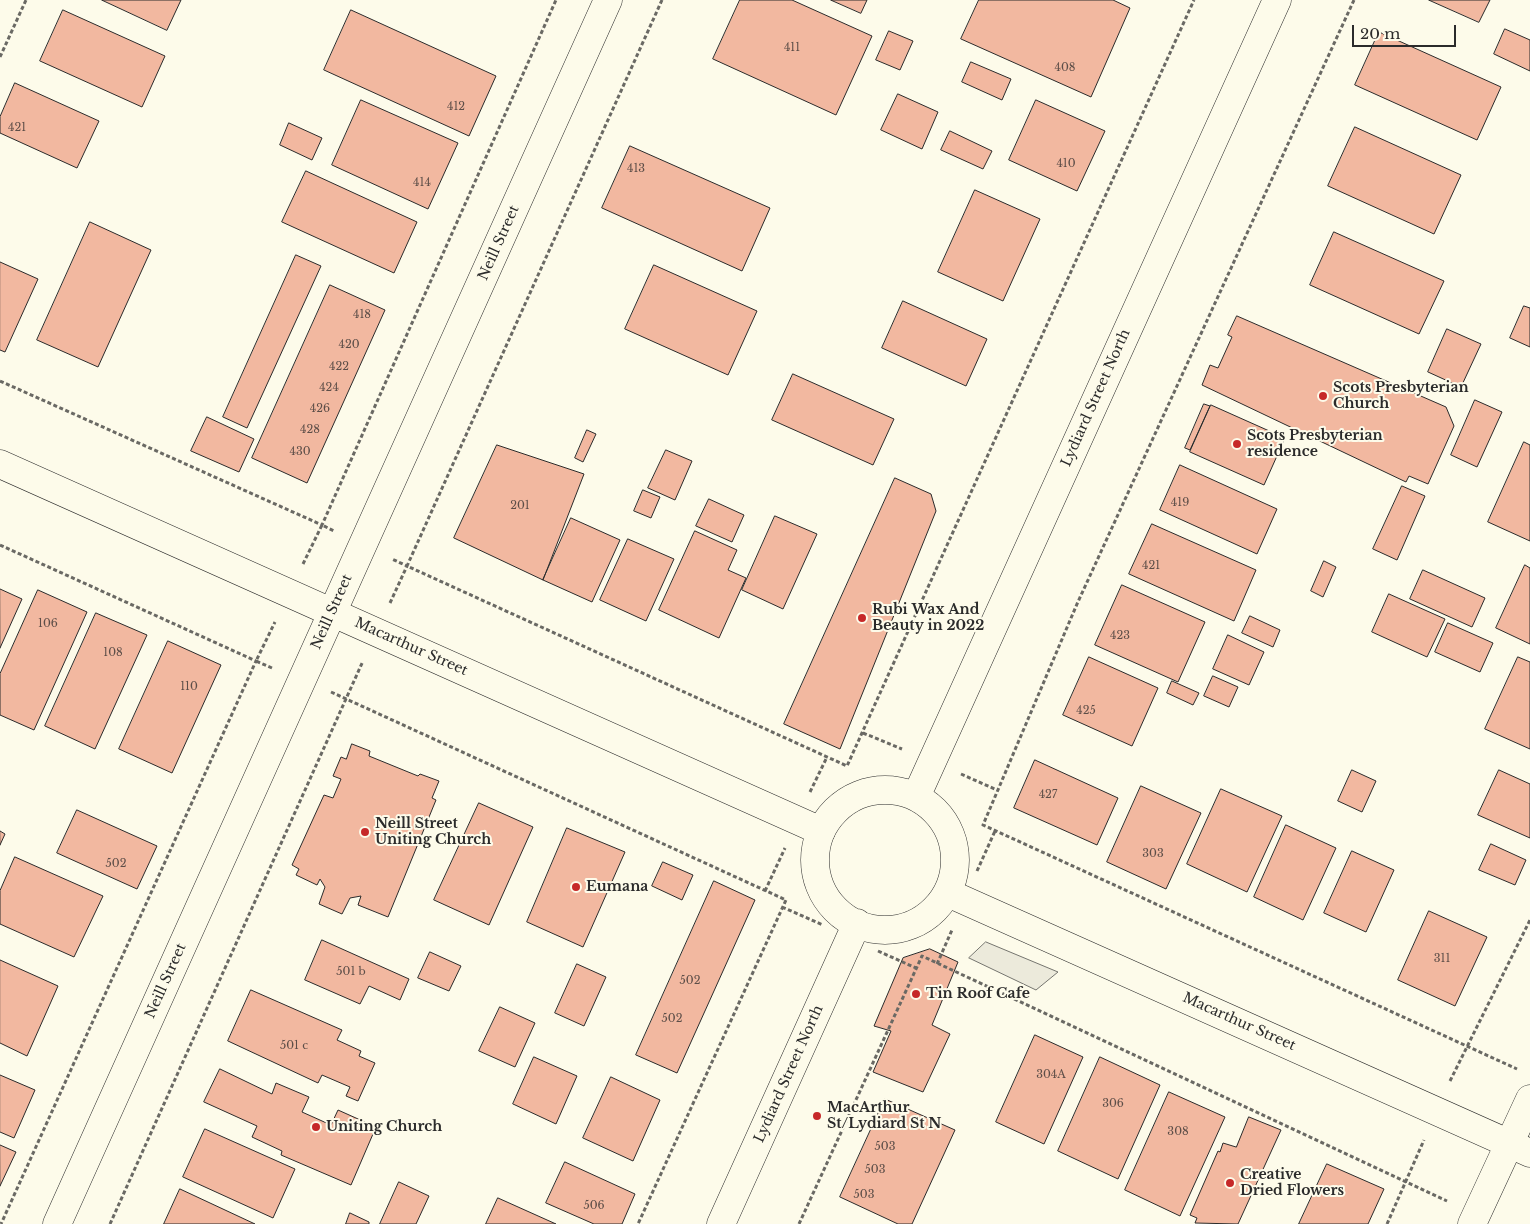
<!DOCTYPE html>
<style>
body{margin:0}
#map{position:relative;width:1530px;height:1224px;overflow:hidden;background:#fdfbea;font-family:"Libre Baskerville",serif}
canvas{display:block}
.scale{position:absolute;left:1352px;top:25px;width:104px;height:22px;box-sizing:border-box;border:2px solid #2b2b2b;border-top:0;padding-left:6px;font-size:15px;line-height:18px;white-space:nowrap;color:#2b2b2b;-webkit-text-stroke:4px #fdfbea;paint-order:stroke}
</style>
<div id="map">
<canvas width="1530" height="1224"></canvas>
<div class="scale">20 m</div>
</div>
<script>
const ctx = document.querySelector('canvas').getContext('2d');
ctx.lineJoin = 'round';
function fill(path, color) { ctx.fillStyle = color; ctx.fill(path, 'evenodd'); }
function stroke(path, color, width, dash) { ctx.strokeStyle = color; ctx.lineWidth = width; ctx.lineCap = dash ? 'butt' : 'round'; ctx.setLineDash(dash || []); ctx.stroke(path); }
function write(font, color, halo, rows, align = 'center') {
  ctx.font = font + ' "Libre Baskerville",serif'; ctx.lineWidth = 4; ctx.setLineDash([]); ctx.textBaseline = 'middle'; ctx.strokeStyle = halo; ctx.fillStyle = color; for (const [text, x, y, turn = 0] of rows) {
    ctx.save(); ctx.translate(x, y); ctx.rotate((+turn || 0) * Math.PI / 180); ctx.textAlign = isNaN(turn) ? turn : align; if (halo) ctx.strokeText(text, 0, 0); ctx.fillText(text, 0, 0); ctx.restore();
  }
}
const parking = new Path2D(`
 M 986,942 L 1058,972 L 1036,990 L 969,958 Z`);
fill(parking, '#eceadb');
stroke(parking, '#74746e', 1);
const building = new Path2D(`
 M 102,0 L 181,0 L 167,30 Z
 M 740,0 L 792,0 L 872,36 L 836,115 L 713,59 Z
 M 831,0 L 867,0 L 861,13 Z
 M 979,0 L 1113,0 L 1130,8 L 1091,97 L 961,39 Z
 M 1429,0 L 1490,0 L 1479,22 Z
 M 63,10 L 165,56 L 142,107 L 40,61 Z
 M 351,10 L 496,76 L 469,136 L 324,70 Z
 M 1505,29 L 1530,40 L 1530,71 L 1494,54 Z
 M 889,31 L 913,41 L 900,70 L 876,60 Z
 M 1379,32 L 1501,87 L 1477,140 L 1355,85 Z
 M 971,62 L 1011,79 L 1002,100 L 962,82 Z
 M 15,83 L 99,121 L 77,168 L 0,133 L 0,117 Z
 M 898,94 L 938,112 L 922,149 L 881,130 Z
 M 361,100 L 458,143 L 428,209 L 332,165 Z
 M 1036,100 L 1105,131 L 1077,191 L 1009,160 Z
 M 289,123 L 322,138 L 312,160 L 280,145 Z
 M 1355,127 L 1461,175 L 1434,234 L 1328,186 Z
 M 950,131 L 992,151 L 983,169 L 941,150 Z
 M 630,146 L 770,208 L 742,271 L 602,208 Z
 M 306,171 L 417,222 L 394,273 L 282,222 Z
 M 975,190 L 1040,219 L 1003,301 L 938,272 Z
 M 90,222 L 151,250 L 98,367 L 37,340 Z
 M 1334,232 L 1444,281 L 1419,334 L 1310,285 Z
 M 296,255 L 321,266 L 247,428 L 223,417 Z
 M 0,262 L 38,279 L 5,352 L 0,350 Z
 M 654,265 L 757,311 L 728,375 L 625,329 Z
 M 330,285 L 385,310 L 307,483 L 252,458 Z
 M 903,301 L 987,339 L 966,386 L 882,348 Z
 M 1524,306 L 1530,308 L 1530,347 L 1510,338 Z
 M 1237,316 L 1446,407 L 1454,426 L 1428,484 L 1409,476 L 1406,482 L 1202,385 L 1210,365 L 1218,368 L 1232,337 L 1228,335 Z
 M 1447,329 L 1481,344 L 1461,387 L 1428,372 Z
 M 793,374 L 894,419 L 873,465 L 772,420 Z
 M 1475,400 L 1502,412 L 1477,467 L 1451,455 Z
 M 1204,404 L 1210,406 L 1190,450 L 1185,448 Z
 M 1211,405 L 1285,438 L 1264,485 L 1190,452 Z
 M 207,417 L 254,439 L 239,472 L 191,451 Z
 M 587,430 L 596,434 L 583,462 L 575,458 Z
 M 1524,442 L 1530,445 L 1530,541 L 1488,522 Z
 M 497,445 L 584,474 L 543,580 L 454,538 Z
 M 666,450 L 692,461 L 675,500 L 648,488 Z
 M 1180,465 L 1277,509 L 1257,554 L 1160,510 Z
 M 895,478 L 931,494 L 936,511 L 840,749 L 784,724 Z
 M 1402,486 L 1425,496 L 1397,560 L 1373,549 Z
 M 643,490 L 660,497 L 651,518 L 634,511 Z
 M 709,499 L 744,515 L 732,542 L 696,526 Z
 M 775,516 L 817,534 L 783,609 L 742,590 Z
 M 571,518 L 620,540 L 592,602 L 543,580 Z
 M 1152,524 L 1256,570 L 1234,621 L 1129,574 Z
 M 695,531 L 737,550 L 728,570 L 746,578 L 719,638 L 659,610 Z
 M 628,539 L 674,559 L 646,621 L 600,600 Z
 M 1324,561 L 1336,567 L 1323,597 L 1311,591 Z
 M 1525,565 L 1530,568 L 1530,644 L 1496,628 Z
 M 1423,570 L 1485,598 L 1472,627 L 1410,599 Z
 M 1122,585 L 1205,622 L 1178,682 L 1095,645 Z
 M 0,589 L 22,599 L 0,648 Z
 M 38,590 L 87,612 L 34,730 L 0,715 L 0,674 Z
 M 1389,594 L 1445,619 L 1427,657 L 1372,632 Z
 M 96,613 L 147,635 L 95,749 L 45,726 Z
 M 1250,616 L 1280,630 L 1273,647 L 1242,633 Z
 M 1448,623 L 1493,643 L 1480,672 L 1435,652 Z
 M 1228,635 L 1264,652 L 1249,685 L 1213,669 Z
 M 168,641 L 221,665 L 172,773 L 119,749 Z
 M 1089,657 L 1158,688 L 1132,746 L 1063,715 Z
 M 1518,657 L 1530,662 L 1530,749 L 1485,729 Z
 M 1213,676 L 1238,687 L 1229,707 L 1204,696 Z
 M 1172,681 L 1199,693 L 1193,705 L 1167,693 Z
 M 352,744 L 370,751 L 369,756 L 418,776 L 420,774 L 439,781 L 432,798 L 436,800 L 388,917 L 358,905 L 361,896 L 350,898 L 342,914 L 319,904 L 325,887 L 320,879 L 317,885 L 296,875 L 299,869 L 292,865 L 324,795 L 333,798 L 341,779 L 333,776 L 341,757 L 346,759 Z
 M 1035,760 L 1118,798 L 1097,845 L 1014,808 Z
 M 1352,770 L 1376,781 L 1362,812 L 1338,801 Z
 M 1499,770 L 1530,784 L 1530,838 L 1478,815 Z
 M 1141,786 L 1201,813 L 1166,889 L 1107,862 Z
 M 1221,789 L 1282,816 L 1247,892 L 1187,864 Z
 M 479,803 L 533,827 L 489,925 L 434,900 Z
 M 77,810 L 157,846 L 137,889 L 57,853 Z
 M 1286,825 L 1336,848 L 1303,920 L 1254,897 Z
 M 567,828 L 625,852 L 583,947 L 527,922 Z
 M 0,831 L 5,834 L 0,845 Z
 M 1491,844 L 1526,860 L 1515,885 L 1479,870 Z
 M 1352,851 L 1394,870 L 1366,932 L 1324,913 Z
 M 15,857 L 103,896 L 74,957 L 0,924 L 0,891 Z
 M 663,862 L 693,875 L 682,900 L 652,886 Z
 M 714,881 L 755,900 L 677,1073 L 636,1055 Z
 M 1429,911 L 1487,937 L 1455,1006 L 1398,980 Z
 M 322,940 L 409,979 L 400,1000 L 369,986 L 360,1004 L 305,980 Z
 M 930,949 L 958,962 L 932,1025 L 950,1034 L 923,1092 L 873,1072 L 891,1031 L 874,1026 L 903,958 Z
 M 430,952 L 461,966 L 449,991 L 418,978 Z
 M 0,960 L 58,986 L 27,1056 L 0,1043 Z
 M 577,964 L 606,977 L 584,1026 L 555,1013 Z
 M 251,990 L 342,1030 L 337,1040 L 361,1051 L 359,1056 L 375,1063 L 358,1101 L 346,1096 L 350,1087 L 322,1075 L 318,1083 L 228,1041 Z
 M 500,1007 L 535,1023 L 515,1067 L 479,1051 Z
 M 1035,1035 L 1083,1057 L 1044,1144 L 996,1122 Z
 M 534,1057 L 577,1076 L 556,1124 L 513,1104 Z
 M 1100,1057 L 1160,1085 L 1118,1179 L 1058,1151 Z
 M 220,1069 L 272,1094 L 276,1083 L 309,1097 L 302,1112 L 331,1125 L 338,1110 L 376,1127 L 351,1185 L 281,1155 L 282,1151 L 252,1137 L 257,1126 L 204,1102 Z
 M 0,1075 L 35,1090 L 14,1138 L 0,1132 Z
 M 611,1077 L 660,1100 L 633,1161 L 583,1138 Z
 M 1169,1092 L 1225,1117 L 1180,1216 L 1125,1190 Z
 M 885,1099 L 955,1130 L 912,1224 L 898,1224 L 840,1197 Z
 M 1249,1117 L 1281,1130 L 1238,1224 L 1195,1223 L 1197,1218 L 1190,1215 L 1218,1151 L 1220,1152 L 1223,1143 L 1236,1147 Z
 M 205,1129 L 295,1169 L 273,1218 L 183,1177 Z
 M 0,1145 L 16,1152 L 0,1186 Z
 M 565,1162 L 635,1194 L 622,1224 L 594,1224 L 546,1203 Z
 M 1327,1164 L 1384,1189 L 1368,1224 L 1299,1224 Z
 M 399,1182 L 429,1196 L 416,1224 L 380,1224 Z
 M 180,1189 L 255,1224 L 164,1224 Z
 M 498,1198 L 556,1224 L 486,1224 Z
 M 350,1213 L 369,1222 L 369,1224 L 346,1224 Z`);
fill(building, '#f2b8a0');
stroke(building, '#2b2b2b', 1);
const minor = new Path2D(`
 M 0,464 L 821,831
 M 948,893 L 1530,1153
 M 57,1224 L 608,0
 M 1472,1224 L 1530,1099`);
const tertiary = new Path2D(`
 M815 860a70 70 0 1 1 140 0a70 70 0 1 1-140 0Z
 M 916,797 L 1277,0
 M 721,1224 L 857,923`);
stroke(minor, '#2b2b2b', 29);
stroke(tertiary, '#2b2b2b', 29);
stroke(new Path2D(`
 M 662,0 L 407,566 L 847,766 L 1194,0
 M 1354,0 L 1077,604 L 983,825 L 1517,1069
 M 0,57 L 26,0
 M 0,381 L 322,525 L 556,0
 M 0,545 L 256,661 L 1,1224
 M 303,564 L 322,525 L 334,531
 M 390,603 L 407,566 L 392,559
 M 272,668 L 256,661 L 275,622
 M 331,692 L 786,900 L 638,1224
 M 863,733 L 902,749
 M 961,774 L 997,790
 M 810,792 L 827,757
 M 977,871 L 995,831
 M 765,891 L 785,848
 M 782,907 L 823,925
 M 878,951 L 916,968
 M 937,964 L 952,930
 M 1450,1081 L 1530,920
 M 110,1224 L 363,661
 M 799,1224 L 922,956 L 1447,1201
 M 1387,1224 L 1424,1140`), '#6a6964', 3, [4, 2.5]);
stroke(minor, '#fdfbea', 28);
stroke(tertiary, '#fdfbea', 28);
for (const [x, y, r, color] of [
 [1323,396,5,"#c62828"],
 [1237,444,5,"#c62828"],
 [862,618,5,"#c62828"],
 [365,832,5,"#c62828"],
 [576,887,5,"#c62828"],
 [916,994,5,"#c62828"],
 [817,1116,5,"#c62828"],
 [316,1127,5,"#c62828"],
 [1230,1183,5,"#c62828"]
]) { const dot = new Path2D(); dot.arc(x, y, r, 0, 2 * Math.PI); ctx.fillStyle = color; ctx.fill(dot); stroke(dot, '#fdfbea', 2); }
write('11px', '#5d4e48', null, [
 ["411",792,48],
 ["408",1065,68],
 ["412",456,107],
 ["421",17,128],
 ["410",1066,164],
 ["413",636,169],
 ["414",422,183],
 ["418",362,315],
 ["420",349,345],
 ["422",339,367],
 ["424",329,388],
 ["426",320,409],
 ["428",310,430],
 ["430",300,452],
 ["419",1180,503],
 ["201",520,506],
 ["421",1151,566],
 ["106",48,624],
 ["423",1120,636],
 ["108",113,653],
 ["110",189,687],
 ["425",1086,711],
 ["427",1048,795],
 ["303",1153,854],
 ["502",116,864],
 ["311",1442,959],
 ["501 b",351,972],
 ["502",690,981],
 ["502",672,1019],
 ["501 c",294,1046],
 ["304A",1051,1075],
 ["306",1113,1104],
 ["308",1178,1132],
 ["503",885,1147],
 ["503",875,1170],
 ["503",864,1195],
 ["506",594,1206]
]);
write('14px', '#2b2b2b', '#fdfbea', [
 ["Neill Street",499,243,-66],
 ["Lydiard Street North",1096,398,-66],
 ["Neill Street",332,612,-66],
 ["Macarthur Street",411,647,24],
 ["Neill Street",166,981,-66],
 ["Macarthur Street",1239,1022,24],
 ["Lydiard Street North",789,1074,-66]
]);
write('bold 14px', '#2b2b2b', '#fdfbea', [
 ["Scots Presbyterian",1333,388],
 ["Church",1333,404],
 ["Scots Presbyterian",1247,436],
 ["residence",1247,452],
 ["Rubi Wax And",872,610],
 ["Beauty in 2022",872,626],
 ["Neill Street",375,824],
 ["Uniting Church",375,840],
 ["Eumana",586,887],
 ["Tin Roof Cafe",926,994],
 ["MacArthur",827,1108],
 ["St/Lydiard St N",827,1124],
 ["Uniting Church",326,1127],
 ["Creative",1240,1175],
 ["Dried Flowers",1240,1191]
], 'left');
</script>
